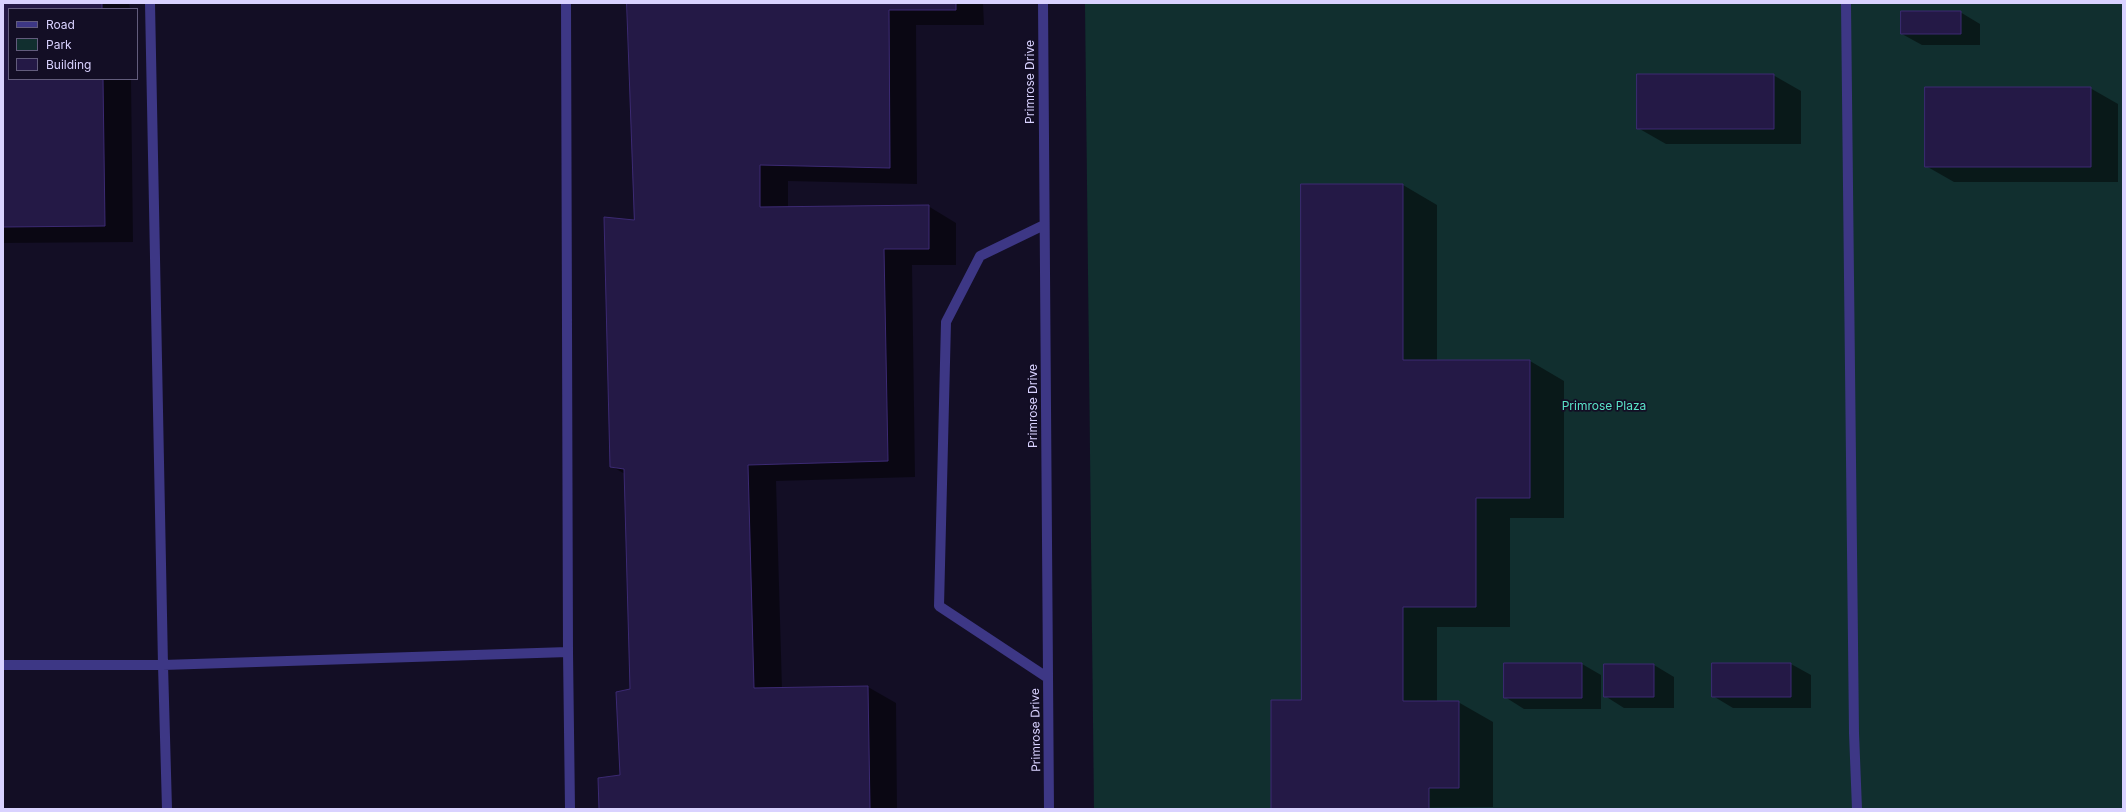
<!DOCTYPE html>
<style>
body{margin:0}
#map{position:relative;width:2126px;height:812px;overflow:hidden;background:#130e25;font-family:Inter,sans-serif}
canvas{display:block}
.frame{position:absolute;inset:0;border:4px solid #d9d2ff;pointer-events:none}
.legend{position:absolute;left:8px;top:8px;width:130px;height:72px;box-sizing:border-box;background:#130e25;border:1px solid #625c7c;margin:0;padding:5px 7px;list-style:none;font-size:12px;color:#d9d2ff}
.legend li{display:flex;align-items:center;gap:8px;height:20px}
.legend b{width:20px;border:1px solid #625c7c}
</style>
<div id="map">
<canvas width="2126" height="812"></canvas>
<div class="frame"></div>
<ul class="legend">
<li><b style="height:5px;background:#3d3785"></b>Road</li>
<li><b style="height:11px;background:#112f2f"></b>Park</li>
<li><b style="height:11px;background:#241946"></b>Building</li>
</ul>
</div>
<script>
const ctx = document.querySelector('canvas').getContext('2d');
ctx.lineJoin = 'round';
function fill(path, color) { ctx.fillStyle = color; ctx.fill(path, 'evenodd'); }
function stroke(path, color, width, dash) { ctx.strokeStyle = color; ctx.lineWidth = width; ctx.lineCap = dash ? 'butt' : 'round'; ctx.setLineDash(dash || []); ctx.stroke(path); }
function write(font, color, halo, rows, align = 'center') {
  ctx.font = font + ' Inter,sans-serif'; ctx.lineWidth = 3.5; ctx.setLineDash([]); ctx.textBaseline = 'middle'; ctx.strokeStyle = halo; ctx.fillStyle = color; for (const [text, x, y, turn = 0] of rows) {
    ctx.save(); ctx.translate(x, y); ctx.rotate((+turn || 0) * Math.PI / 180); ctx.textAlign = isNaN(turn) ? turn : align; if (halo) ctx.strokeText(text, 0, 0); ctx.fillText(text, 0, 0); ctx.restore();
  }
}
fill(new Path2D(`
 M 1243,3 L 2123,3 L 2123,809 L 1094,809 L 1085,4 Z`), '#112f2f');
fill(new Path2D(`
 M 3,3 L 129,3 L 130,9 L 9,9 L 9,79 L 131,79 L 133,242 L 3,243 Z
 M 628,3 L 983,3 L 984,25 L 916,25 L 917,184 L 788,181 L 788,207 L 928,206 L 956,223 L 956,265 L 912,265 L 915,477 L 776,481 L 782,689 L 868,687 L 896,703 L 897,809 L 600,809 L 621,776 L 631,690 L 625,474 L 611,466 L 635,221 Z
 M 1960,12 L 1980,24 L 1980,45 L 1922,45 L 1902,34 Z
 M 1773,75 L 1801,91 L 1801,144 L 1666,144 L 1638,128 Z
 M 2090,88 L 2118,104 L 2118,182 L 1954,182 L 1926,166 Z
 M 1403,185 L 1437,205 L 1437,361 L 1530,361 L 1564,381 L 1564,518 L 1510,518 L 1510,627 L 1437,627 L 1437,702 L 1458,702 L 1493,722 L 1493,807 L 1272,809 L 1302,701 Z
 M 1582,664 L 1601,675 L 1601,709 L 1524,709 L 1505,697 Z
 M 1713,664 L 1791,664 L 1811,675 L 1811,708 L 1733,708 L 1713,696 Z
 M 1605,665 L 1654,665 L 1674,677 L 1674,708 L 1624,708 L 1605,696 Z`), '#0007');
const building = new Path2D(`
 M 3,3 L 102,3 L 102,9 L 9,9 L 9,79 L 103,79 L 105,226 L 3,227 Z
 M 627,3 L 956,3 L 956,10 L 889,10 L 890,168 L 760,165 L 760,207 L 929,205 L 929,249 L 884,249 L 888,461 L 748,465 L 754,688 L 868,686 L 870,809 L 599,809 L 598,778 L 620,775 L 616,692 L 630,689 L 624,469 L 610,467 L 604,217 L 634,220 Z
 M 1901,11 L 1961,11 L 1961,34 L 1901,34 Z
 M 1637,74 L 1774,74 L 1774,129 L 1637,129 Z
 M 1925,87 L 2091,87 L 2091,167 L 1925,167 Z
 M 1301,184 L 1403,184 L 1403,360 L 1530,360 L 1530,498 L 1476,498 L 1476,607 L 1403,607 L 1403,701 L 1459,701 L 1459,788 L 1429,788 L 1429,809 L 1271,809 L 1271,700 L 1301,700 Z
 M 1504,663 L 1582,663 L 1582,698 L 1504,698 Z
 M 1712,663 L 1791,663 L 1791,697 L 1712,697 Z
 M 1604,664 L 1654,664 L 1654,697 L 1604,697 Z`);
fill(building, '#241946');
stroke(building, '#3c2a73', 1);
stroke(new Path2D(`
 M 150,3 L 163,665 L 167,809
 M 566,3 L 568,652
 M 1043,3 L 1049,809
 M 1846,4 L 1854,733 L 1857,809
 M 1044,225 L 980,256 L 946,322 L 939,606 L 1048,678
 M 3,665 L 163,665 L 568,652 L 570,809`), '#3d3785', 10);
write('12px', '#d9d2ff', '#130e25', [
 ["Primrose Drive",1030,82,-90],
 ["Primrose Drive",1033,406,-90],
 ["Primrose Drive",1036,730,-91]
]);
write('12px', '#59e3c7', '#130e25', [
 ["Primrose Plaza",1604,406]
]);
</script>
